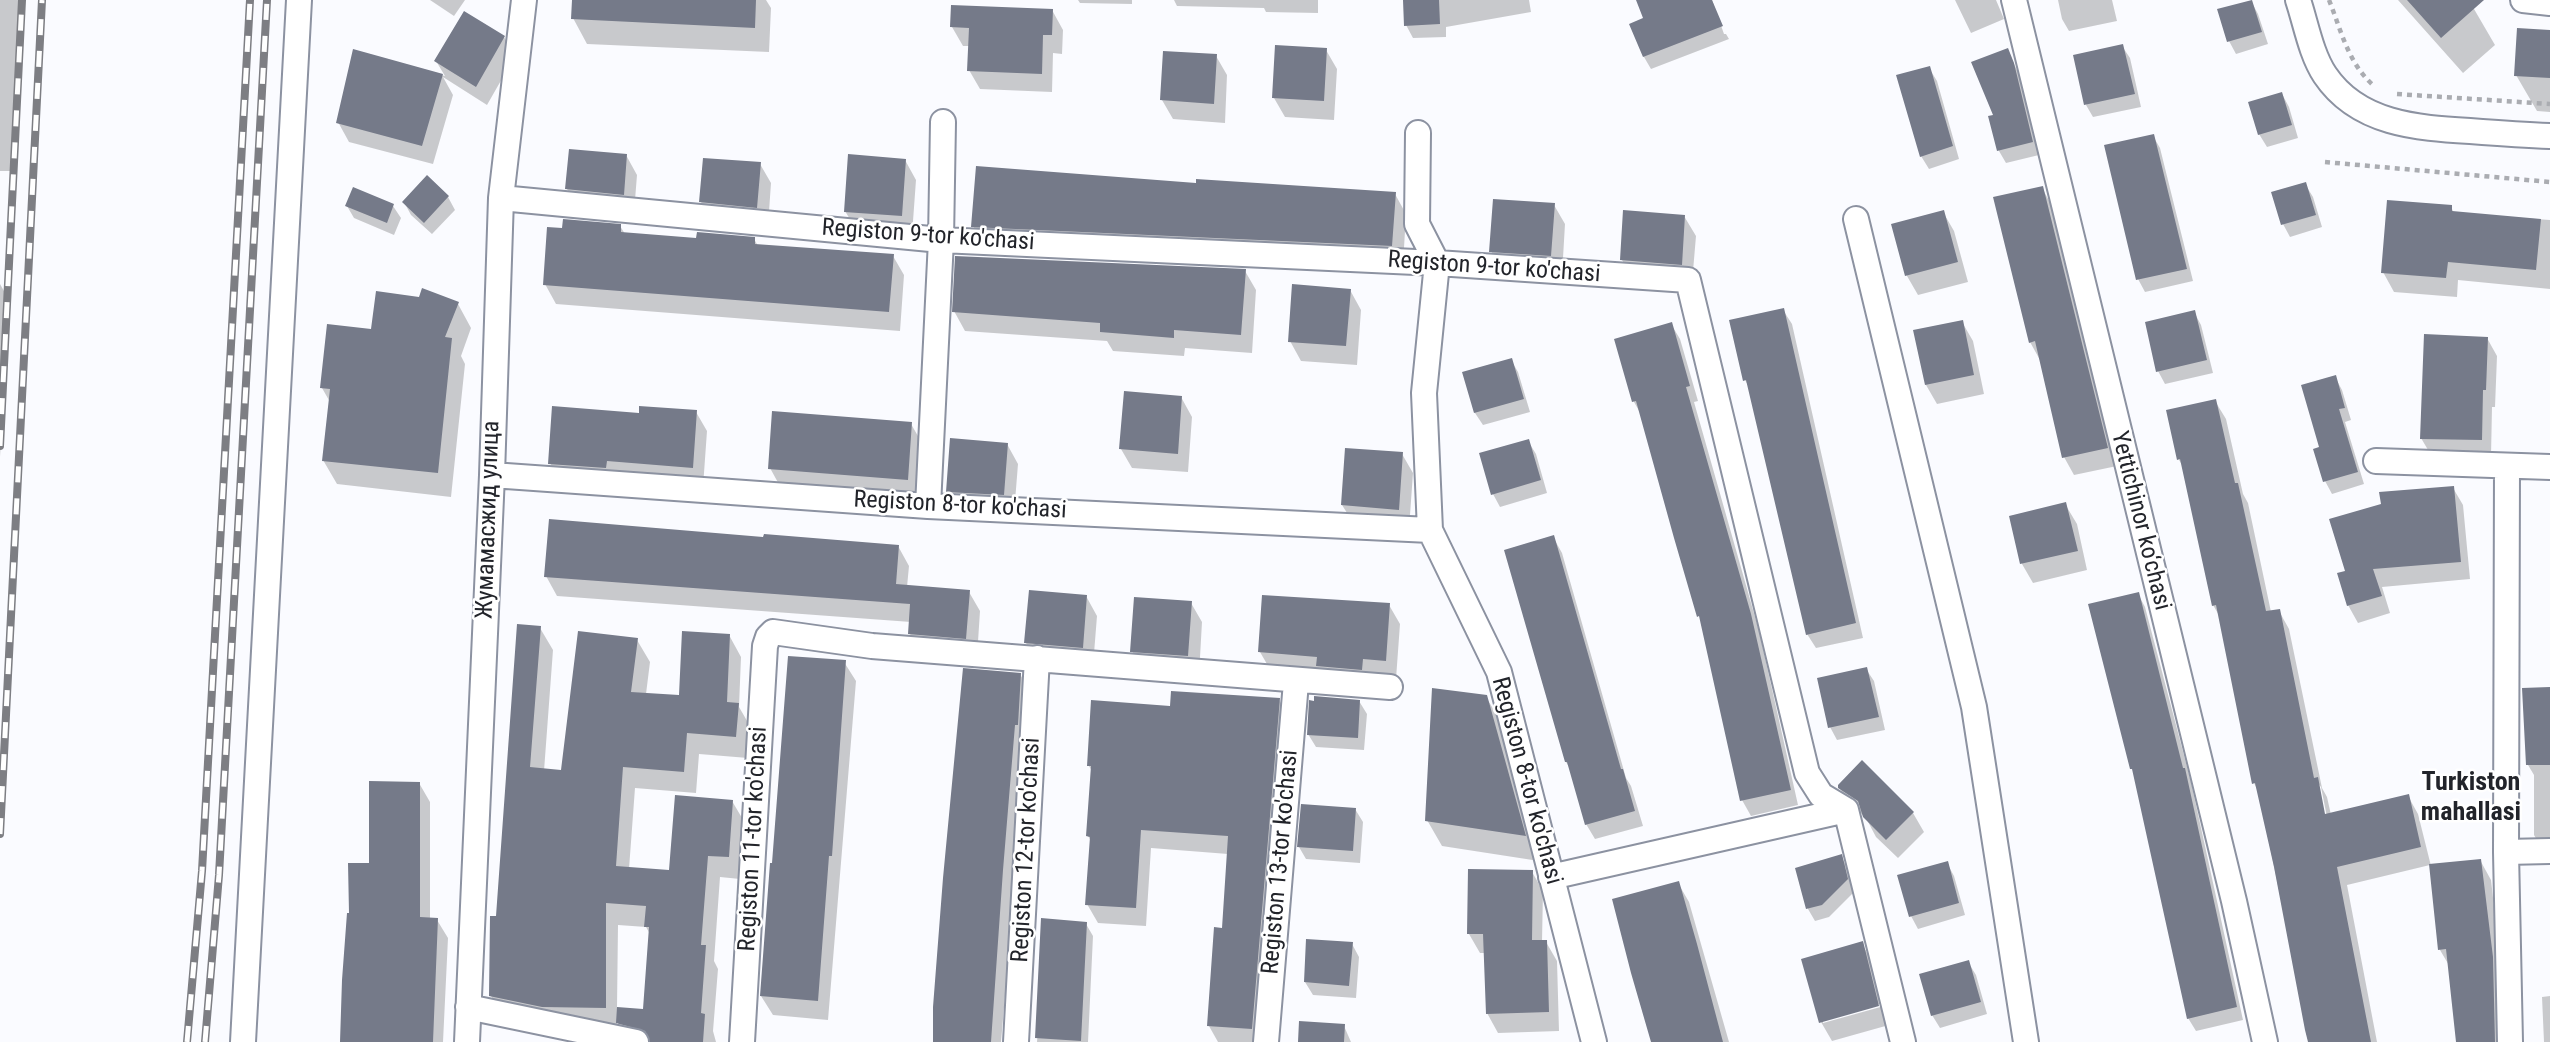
<!DOCTYPE html>
<meta charset="utf-8">
<style>
body{margin:0}
canvas{display:block;background:#fafbff}
</style>
<canvas width="2550" height="1042"></canvas>
<script>
const ctx = document.querySelector('canvas').getContext('2d');
ctx.lineJoin = 'round';
function fill(path, color) { ctx.fillStyle = color; ctx.fill(path, 'evenodd'); }
function stroke(path, color, width, dash) { ctx.strokeStyle = color; ctx.lineWidth = width; ctx.lineCap = dash ? 'butt' : 'round'; ctx.setLineDash(dash || []); ctx.stroke(path); }
function write(font, color, halo, rows, align = 'center') {
  ctx.font = font + ' "Roboto Condensed",sans-serif'; ctx.lineWidth = 5; ctx.setLineDash([]); ctx.textBaseline = 'middle'; ctx.strokeStyle = halo; ctx.fillStyle = color; for (const [text, x, y, turn = 0] of rows) {
    ctx.save(); ctx.translate(x, y); ctx.rotate((+turn || 0) * Math.PI / 180); ctx.textAlign = isNaN(turn) ? turn : align; if (halo) ctx.strokeText(text, 0, 0); ctx.fillText(text, 0, 0); ctx.restore();
  }
}
fill(new Path2D(`
 M 0,0 L 22,0 L 12,171 L 0,171 Z
 M 430,0 L 465,0 L 454,16 Z
 M 574,0 L 766,0 L 771,8 L 769,52 L 587,44 L 573,18 Z
 M 1078,0 L 1132,0 L 1132,4 L 1080,3 Z
 M 1174,0 L 1318,0 L 1318,13 L 1266,12 L 1264,8 L 1177,6 Z
 M 1405,0 L 1529,0 L 1531,12 L 1446,27 L 1446,37 L 1413,38 L 1406,25 Z
 M 1638,0 L 1712,0 L 1724,34 L 1726,34 L 1729,39 L 1651,69 L 1644,57 L 1646,19 Z
 M 1955,0 L 1996,0 L 2004,19 L 1971,33 Z
 M 2058,0 L 2112,0 L 2117,21 L 2069,31 L 2062,19 Z
 M 2398,0 L 2466,0 L 2474,9 L 2495,45 L 2463,73 Z
 M 2251,1 L 2258,14 L 2268,44 L 2236,54 L 2229,41 Z
 M 1052,10 L 1063,30 L 1062,54 L 1053,53 L 1052,92 L 980,89 L 969,70 L 970,46 L 963,46 L 952,27 Z
 M 2550,32 L 2550,112 L 2537,111 L 2516,75 Z
 M 504,37 L 515,56 L 487,105 L 443,77 L 453,95 L 433,164 L 349,142 L 338,122 L 354,52 L 445,76 L 436,61 Z
 M 2122,46 L 2130,58 L 2141,107 L 2093,117 L 2086,105 Z
 M 1326,50 L 1337,69 L 1334,120 L 1285,117 L 1274,98 Z
 M 2007,50 L 2021,78 L 2039,155 L 2006,163 L 1999,151 L 1990,117 L 1995,116 Z
 M 1216,56 L 1227,75 L 1225,123 L 1173,119 L 1162,100 Z
 M 1929,68 L 1937,81 L 1959,159 L 1929,169 L 1921,156 Z
 M 2282,94 L 2289,107 L 2298,138 L 2267,147 L 2259,134 Z
 M 2153,136 L 2160,148 L 2193,281 L 2145,292 L 2138,279 Z
 M 626,155 L 637,175 L 634,213 L 578,208 L 567,189 Z
 M 905,160 L 916,180 L 912,235 L 857,231 L 845,211 Z
 M 760,164 L 771,183 L 768,226 L 712,221 L 701,202 Z
 M 2305,184 L 2313,197 L 2322,227 L 2290,237 L 2283,224 Z
 M 1197,185 L 1395,194 L 1406,214 L 1403,265 L 984,245 L 973,226 Z
 M 2042,188 L 2052,206 L 2117,466 L 2074,475 L 2064,457 L 2040,360 L 2030,342 Z
 M 448,197 L 455,210 L 432,234 L 411,215 L 404,202 Z
 M 1554,205 L 1565,224 L 1562,275 L 1502,271 L 1491,251 Z
 M 347,206 L 393,206 L 401,218 L 394,235 L 354,218 Z
 M 2451,207 L 2454,213 L 2550,220 L 2550,289 L 2458,280 L 2457,297 L 2394,292 L 2383,272 Z
 M 1943,212 L 1954,231 L 1968,282 L 1918,295 L 1907,276 L 1893,225 Z
 M 1684,216 L 1696,236 L 1692,283 L 1633,279 L 1622,260 Z
 M 620,226 L 625,234 L 698,240 L 754,239 L 758,246 L 893,256 L 904,275 L 900,331 L 556,304 L 545,284 Z
 M 1245,271 L 1256,290 L 1252,353 L 1185,348 L 1184,356 L 1113,351 L 1107,341 L 965,331 L 954,311 Z
 M 0,284 L 9,300 L 0,457 Z
 M 1350,290 L 1361,310 L 1357,365 L 1301,361 L 1290,341 Z
 M 458,304 L 471,328 L 461,356 L 465,364 L 451,497 L 337,484 L 323,460 L 330,402 L 322,388 L 372,331 Z
 M 1783,310 L 1792,324 L 1863,638 L 1816,648 L 1807,634 L 1750,389 L 1745,380 Z
 M 2194,312 L 2201,325 L 2213,373 L 2165,384 L 2158,371 Z
 M 1962,322 L 1973,341 L 1984,394 L 1937,404 L 1926,385 L 1915,332 Z
 M 1671,324 L 1680,339 L 1698,401 L 1694,402 L 1759,631 L 1798,805 L 1751,816 L 1742,800 L 1702,621 L 1642,416 L 1634,402 L 1616,340 Z
 M 2487,338 L 2497,356 L 2495,407 L 2492,407 L 2491,457 L 2431,455 L 2421,438 Z
 M 1511,360 L 1518,372 L 1530,412 L 1483,425 L 1475,413 L 1464,373 Z
 M 2335,377 L 2342,390 L 2351,420 L 2345,422 L 2364,484 L 2332,494 L 2325,481 L 2322,449 Z
 M 1181,397 L 1192,417 L 1188,472 L 1132,468 L 1121,449 Z
 M 2215,401 L 2226,419 L 2243,494 L 2248,503 L 2271,612 L 2279,611 L 2289,629 L 2322,788 L 2327,797 L 2331,815 L 2408,796 L 2418,814 L 2431,866 L 2480,860 L 2491,880 L 2502,978 L 2505,1042 L 2458,1042 L 2450,967 L 2440,950 L 2430,865 L 2347,885 L 2377,1042 L 2310,1042 L 2259,793 L 2254,783 L 2220,617 L 2213,605 L 2184,468 L 2179,460 L 2168,411 ZM 2317,782 L 2321,787 L 2328,822 L 2325,823 Z
 M 696,412 L 707,431 L 703,487 L 561,483 L 550,463 Z
 M 911,424 L 922,443 L 918,499 L 781,488 L 770,468 Z
 M 1528,441 L 1536,454 L 1547,493 L 1500,507 L 1493,494 Z
 M 1007,444 L 1018,464 L 1014,514 L 959,511 L 948,492 Z
 M 1402,454 L 1413,473 L 1409,529 L 1354,524 L 1342,505 Z
 M 2453,488 L 2463,505 L 2470,579 L 2382,587 L 2390,613 L 2358,623 L 2348,605 L 2347,572 Z
 M 2065,504 L 2077,524 L 2087,570 L 2033,583 L 2022,564 L 2011,517 Z
 M 1553,537 L 1562,553 L 1626,778 L 1631,786 L 1643,826 L 1595,839 L 1586,824 L 1571,770 L 1566,762 Z
 M 765,539 L 898,546 L 909,566 L 907,587 L 969,592 L 980,611 L 977,657 L 921,653 L 910,634 L 911,622 L 557,596 L 546,576 Z
 M 2138,594 L 2145,607 L 2191,782 L 2243,1020 L 2196,1031 L 2188,1018 Z
 M 1086,596 L 1097,616 L 1093,666 L 1037,662 L 1026,643 Z
 M 1191,603 L 1202,622 L 1199,675 L 1143,670 L 1132,651 Z
 M 1389,605 L 1400,624 L 1396,679 L 1271,671 L 1260,652 Z
 M 540,628 L 553,650 L 544,771 L 563,772 L 637,640 L 650,662 L 646,694 L 681,697 L 729,635 L 741,657 L 739,707 L 750,726 L 748,758 L 699,754 L 696,793 L 635,788 L 629,869 L 671,872 L 732,801 L 745,823 L 740,879 L 720,877 L 714,961 L 718,969 L 713,1031 L 716,1042 L 629,1042 L 617,1021 L 617,1029 L 504,1018 L 491,996 L 498,918 ZM 618,925 L 646,927 L 650,934 L 645,1011 L 617,1008 Z
 M 844,662 L 856,681 L 828,1020 L 773,1015 L 761,996 Z
 M 1866,669 L 1874,681 L 1885,730 L 1837,740 L 1830,727 Z
 M 1020,674 L 1031,694 L 1001,1042 L 934,1042 Z
 M 2550,688 L 2550,854 L 2545,854 L 2534,835 L 2534,775 L 2528,765 Z
 M 1486,697 L 1501,722 L 1539,861 L 1442,846 L 1427,820 Z
 M 1279,700 L 1290,719 L 1263,1042 L 1218,1042 L 1209,1026 L 1224,930 L 1228,854 L 1151,848 L 1146,926 L 1098,923 L 1087,904 L 1091,841 L 1088,836 L 1093,773 L 1089,766 L 1171,708 Z
 M 1359,701 L 1367,714 L 1364,750 L 1316,747 L 1308,734 Z
 M 419,783 L 430,802 L 430,919 L 437,920 L 448,938 L 443,1042 L 342,1042 L 371,865 Z
 M 1839,787 L 1913,813 L 1924,832 L 1898,858 L 1876,837 L 1865,816 L 1851,807 Z
 M 1355,809 L 1363,822 L 1360,863 L 1306,859 L 1299,847 Z
 M 1841,856 L 1848,869 L 1854,892 L 1829,917 L 1815,921 L 1808,909 L 1797,869 Z
 M 1947,863 L 1954,876 L 1965,915 L 1918,929 L 1911,916 Z
 M 1532,872 L 1543,891 L 1542,942 L 1546,942 L 1557,961 L 1559,1031 L 1498,1033 L 1487,1013 L 1486,953 L 1480,953 L 1469,934 Z
 M 1678,883 L 1689,902 L 1729,1042 L 1653,1042 Z
 M 1086,924 L 1093,936 L 1088,1042 L 1037,1042 L 1042,965 Z
 M 1352,944 L 1359,957 L 1356,998 L 1313,995 L 1305,982 Z
 M 1862,944 L 1873,963 L 1883,1003 L 1823,1020 L 1823,1023 L 1884,1006 L 1889,1025 L 1832,1041 L 1821,1022 Z
 M 1968,962 L 1976,975 L 1987,1014 L 1940,1028 L 1932,1015 Z
 M 2550,996 L 2550,1042 L 2544,1042 L 2542,997 Z
 M 1344,1026 L 1351,1042 L 1300,1042 Z`), '#0003');
fill(new Path2D(`
 M 572,0 L 756,0 L 755,28 L 571,19 Z
 M 1403,0 L 1439,0 L 1440,24 L 1404,26 Z
 M 1636,0 L 1712,0 L 1723,26 L 1643,57 L 1629,24 L 1643,18 Z
 M 2252,0 L 2262,32 L 2227,42 L 2217,9 Z
 M 2407,0 L 2484,0 L 2441,38 Z
 M 951,5 L 1053,9 L 1052,35 L 1043,35 L 1042,74 L 967,71 L 969,28 L 950,27 Z
 M 464,11 L 505,36 L 476,87 L 434,61 Z
 M 2517,28 L 2550,30 L 2550,78 L 2514,76 Z
 M 2123,44 L 2135,94 L 2084,105 L 2073,55 Z
 M 1275,45 L 1327,48 L 1324,101 L 1272,98 Z
 M 2008,48 L 2014,63 L 2033,142 L 1997,151 L 1988,116 L 1993,115 L 1971,62 Z
 M 353,49 L 443,74 L 422,146 L 336,123 Z
 M 1163,51 L 1217,54 L 1214,104 L 1160,100 Z
 M 1930,66 L 1953,146 L 1920,157 L 1896,75 Z
 M 2282,92 L 2292,125 L 2258,135 L 2248,102 Z
 M 2154,134 L 2187,269 L 2136,280 L 2104,145 Z
 M 569,149 L 627,154 L 624,195 L 565,189 Z
 M 848,154 L 906,159 L 902,216 L 844,212 Z
 M 703,158 L 761,162 L 757,208 L 699,202 Z
 M 976,166 L 1196,183 L 1196,179 L 1396,192 L 1392,246 L 971,227 Z
 M 427,175 L 449,196 L 424,223 L 402,202 Z
 M 2306,182 L 2316,215 L 2281,225 L 2271,192 Z
 M 2043,186 L 2108,448 L 2062,458 L 2035,341 L 2029,343 L 1993,197 Z
 M 353,187 L 394,204 L 387,223 L 345,206 Z
 M 1493,199 L 1555,203 L 1551,256 L 1489,252 Z
 M 2387,200 L 2452,205 L 2452,211 L 2541,219 L 2536,270 L 2448,262 L 2446,278 L 2381,273 Z
 M 1623,210 L 1685,215 L 1682,265 L 1620,260 Z
 M 1944,210 L 1958,262 L 1905,276 L 1891,224 Z
 M 563,219 L 621,224 L 621,232 L 696,238 L 697,232 L 755,237 L 755,244 L 894,254 L 889,312 L 543,285 L 547,227 L 562,228 Z
 M 955,256 L 1246,269 L 1241,335 L 1174,330 L 1174,338 L 1100,332 L 1100,323 L 952,312 Z
 M 1292,284 L 1351,289 L 1346,346 L 1288,342 Z
 M 422,288 L 459,302 L 445,337 L 452,338 L 438,473 L 322,461 L 330,389 L 320,388 L 327,324 L 371,329 L 376,291 L 419,297 Z
 M 1784,308 L 1856,623 L 1806,635 L 1746,380 L 1743,381 L 1729,320 Z
 M 2195,310 L 2207,360 L 2156,372 L 2145,322 Z
 M 1963,320 L 1974,375 L 1925,385 L 1913,330 Z
 M 1672,322 L 1690,386 L 1686,387 L 1751,614 L 1791,790 L 1740,801 L 1699,616 L 1697,617 L 1674,538 L 1636,401 L 1632,402 L 1614,339 Z
 M 2424,334 L 2488,337 L 2486,390 L 2483,390 L 2482,440 L 2420,439 Z
 M 1512,358 L 1524,399 L 1474,413 L 1462,372 Z
 M 2336,375 L 2345,408 L 2339,409 L 2358,472 L 2323,482 L 2313,449 L 2319,447 L 2301,385 Z
 M 1124,391 L 1182,396 L 1178,454 L 1119,449 Z
 M 2216,399 L 2235,483 L 2238,483 L 2266,611 L 2280,609 L 2314,778 L 2318,777 L 2325,814 L 2409,794 L 2421,847 L 2337,867 L 2371,1042 L 2308,1042 L 2305,1030 L 2274,867 L 2255,783 L 2252,784 L 2216,605 L 2212,606 L 2180,459 L 2177,460 L 2166,410 Z
 M 552,406 L 639,413 L 639,406 L 697,410 L 693,468 L 607,461 L 606,468 L 548,464 Z
 M 772,411 L 912,422 L 908,480 L 768,469 Z
 M 950,438 L 1008,443 L 1004,495 L 946,492 Z
 M 1529,439 L 1541,480 L 1491,495 L 1479,453 Z
 M 1345,448 L 1403,452 L 1399,510 L 1341,505 Z
 M 2454,486 L 2461,562 L 2373,569 L 2382,596 L 2347,606 L 2337,573 L 2345,571 L 2329,519 L 2381,504 L 2379,492 Z
 M 2066,502 L 2078,551 L 2020,564 L 2009,516 Z
 M 549,519 L 763,537 L 764,534 L 899,545 L 896,584 L 970,590 L 966,639 L 908,634 L 910,604 L 544,577 Z
 M 1554,535 L 1621,769 L 1623,769 L 1635,811 L 1585,825 L 1567,762 L 1565,762 L 1504,550 Z
 M 1029,590 L 1087,595 L 1083,648 L 1024,643 Z
 M 2139,592 L 2183,768 L 2185,768 L 2237,1007 L 2187,1019 L 2132,769 L 2130,769 L 2088,604 Z
 M 1262,595 L 1390,603 L 1386,661 L 1363,659 L 1362,670 L 1316,666 L 1317,657 L 1258,652 Z
 M 1134,597 L 1192,601 L 1188,656 L 1130,652 Z
 M 517,624 L 541,626 L 530,767 L 561,770 L 578,631 L 638,638 L 631,692 L 679,695 L 682,631 L 730,634 L 727,702 L 739,703 L 736,737 L 687,733 L 684,772 L 623,767 L 616,866 L 669,870 L 675,795 L 733,800 L 729,857 L 708,856 L 701,945 L 706,945 L 701,1013 L 705,1014 L 703,1042 L 650,1042 L 645,1031 L 616,1023 L 617,1007 L 643,1009 L 649,927 L 644,927 L 646,906 L 606,903 L 606,1008 L 542,1007 L 489,996 L 490,916 L 496,916 Z
 M 788,656 L 846,660 L 832,856 L 829,856 L 818,1001 L 760,996 L 770,863 L 772,863 Z
 M 1867,667 L 1879,717 L 1828,728 L 1817,678 Z
 M 963,668 L 1021,673 L 1018,725 L 1015,725 L 1003,870 L 991,1042 L 933,1042 L 933,1007 L 943,878 Z
 M 2550,687 L 2550,765 L 2526,765 L 2522,688 Z
 M 1432,688 L 1487,695 L 1526,836 L 1425,821 Z
 M 1171,691 L 1280,698 L 1252,1029 L 1207,1026 L 1214,927 L 1222,928 L 1228,836 L 1141,830 L 1136,908 L 1085,905 L 1090,837 L 1086,836 L 1091,766 L 1087,766 L 1091,700 L 1170,706 Z
 M 1314,696 L 1360,700 L 1358,738 L 1307,735 L 1309,700 L 1314,701 Z
 M 1862,760 L 1914,812 L 1886,840 L 1863,817 L 1858,801 L 1838,788 L 1838,785 Z
 M 369,781 L 420,782 L 420,917 L 438,918 L 433,1042 L 340,1042 L 342,980 L 347,913 L 349,913 L 348,863 L 369,863 Z
 M 1301,804 L 1356,808 L 1353,851 L 1297,847 Z
 M 1842,854 L 1848,879 L 1822,905 L 1806,909 L 1795,868 Z
 M 2481,859 L 2493,957 L 2495,1042 L 2456,1042 L 2446,949 L 2438,950 L 2429,864 Z
 M 1948,861 L 1959,903 L 1909,917 L 1897,875 Z
 M 1468,869 L 1533,870 L 1532,940 L 1547,940 L 1549,1012 L 1486,1014 L 1483,934 L 1467,934 Z
 M 1679,881 L 1697,944 L 1723,1042 L 1651,1042 L 1631,973 L 1612,899 Z
 M 1041,918 L 1087,922 L 1081,1041 L 1035,1038 Z
 M 1306,939 L 1353,942 L 1349,986 L 1304,982 Z
 M 1863,941 L 1879,1006 L 1819,1023 L 1801,959 Z
 M 1969,960 L 1981,1002 L 1931,1016 L 1919,974 Z
 M 1299,1021 L 1345,1024 L 1344,1042 L 1298,1042 Z`), '#757a89');
const minor = new Path2D(`
 M 2014,0 L 2234,901 L 2265,1042
 M 2298,0 C 2306,24 2311,54 2325,75 C 2358,124 2417,128 2470,131 C 2496,133 2523,135 2550,136
 M 2523,0 L 2550,3
 M 1418,133 L 1417,224 L 1437,263
 M 501,198 L 941,240 L 1437,263 L 1688,280 L 1807,773 L 1821,795 L 1846,810 L 1903,1042
 M 1856,219 L 1974,707 L 2026,1042
 M 1437,263 L 1424,393 L 1430,530 L 1499,672 L 1594,1042
 M 2376,461 L 2550,467
 M 2507,466 L 2506,852 L 2510,1042
 M 492,475 L 928,506 L 1430,530
 M 928,506 L 941,240 L 943,122
 M 2506,852 L 2550,851
 M 1551,877 L 1846,810
 M 468,1007 L 636,1042
 M 243,1042 L 299,0
 M 467,1042 L 492,475 L 501,198 L 524,0
 M 742,1042 L 765,646 L 768,637 L 773,632 L 872,646 L 1390,687
 M 1016,1042 L 1037,658
 M 1266,1042 L 1296,682`);
stroke(minor, '#8c92a1', 28);
stroke(new Path2D(`
 M 2329,0 C 2341,30 2348,63 2373,85
 M 2397,94 L 2550,104
 M 2325,162 L 2550,182`), '#aaacb1', 4.5, [5, 5]);
stroke(minor, '#fff', 24);
const rail = new Path2D(`
 M 0,446 L 22,0
 M 0,834 L 42,0
 M 187,1042 L 202,871 L 250,0
 M 205,1042 L 219,875 L 267,0`);
stroke(rail, '#7d7e83', 8);
stroke(rail, '#fff', 5, [16]);
write('24px', '#22242a', '#fff', [
 ["Registon 9-tor ko'chasi",928,236,4],
 ["Registon 9-tor ko'chasi",1494,268,4],
 ["Registon 8-tor ko'chasi",960,506,3],
 ["Жумамасжид улица",489,520,-88],
 ["Yettichinor ko‘chasi",2140,521,76],
 ["Registon 8-tor ko'chasi",1526,781,75],
 ["Registon 11-tor ko'chasi",754,839,-87],
 ["Registon 12-tor ko'chasi",1027,850,-87],
 ["Registon 13-tor ko'chasi",1281,862,-85]
]);
write('bold 26px', '#22242a', '#fff', [
 ["Turkiston",2471,783],
 ["mahallasi",2471,813]
]);
</script>
